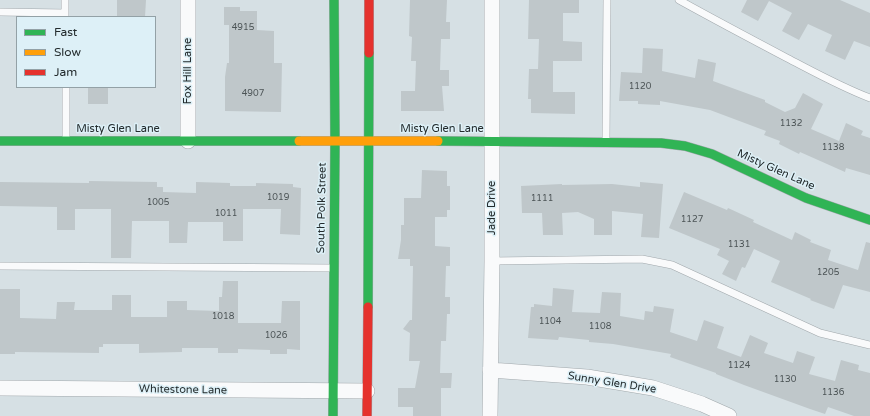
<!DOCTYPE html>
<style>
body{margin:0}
#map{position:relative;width:870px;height:416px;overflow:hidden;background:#d6e0e4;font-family:"Varela Round",sans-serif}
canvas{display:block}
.legend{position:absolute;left:16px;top:16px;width:140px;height:72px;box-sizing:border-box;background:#ddf0f7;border:1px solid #93a1a6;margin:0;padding:5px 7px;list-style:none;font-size:12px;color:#232b2d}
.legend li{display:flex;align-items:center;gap:8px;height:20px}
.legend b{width:20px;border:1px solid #93a1a6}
</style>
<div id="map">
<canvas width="870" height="416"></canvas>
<ul class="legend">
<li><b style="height:5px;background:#30b455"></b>Fast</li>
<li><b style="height:5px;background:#ff9f0a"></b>Slow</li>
<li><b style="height:5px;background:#e5322d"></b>Jam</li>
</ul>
</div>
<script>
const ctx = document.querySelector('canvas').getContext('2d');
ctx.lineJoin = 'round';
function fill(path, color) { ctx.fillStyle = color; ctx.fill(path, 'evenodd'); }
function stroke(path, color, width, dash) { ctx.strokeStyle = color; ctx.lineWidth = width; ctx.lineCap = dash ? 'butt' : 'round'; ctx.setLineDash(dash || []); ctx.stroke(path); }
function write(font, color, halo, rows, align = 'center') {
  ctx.font = font + ' "Varela Round",sans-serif'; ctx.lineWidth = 3; ctx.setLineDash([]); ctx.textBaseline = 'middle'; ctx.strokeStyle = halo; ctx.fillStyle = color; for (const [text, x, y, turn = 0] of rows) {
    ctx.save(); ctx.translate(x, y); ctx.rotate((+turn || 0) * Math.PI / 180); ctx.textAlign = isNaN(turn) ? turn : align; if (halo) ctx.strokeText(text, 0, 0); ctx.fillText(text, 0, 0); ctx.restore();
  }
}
fill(new Path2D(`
 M 117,0 L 146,0 L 145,17 L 117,17 Z
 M 410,0 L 447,0 L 446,22 L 450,22 L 450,39 L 441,39 L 440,70 L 449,70 L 449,86 L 442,86 L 444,111 L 401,111 L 401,91 L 415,91 L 416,61 L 411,61 L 412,37 L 409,36 Z
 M 529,0 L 579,0 L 579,13 L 563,13 L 563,41 L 582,42 L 582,61 L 553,61 L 553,92 L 575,92 L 575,114 L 531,113 L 531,99 L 528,99 L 529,69 L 538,69 L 539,39 L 528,39 Z
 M 747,0 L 840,0 L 870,13 L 870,47 L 854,41 L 845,60 L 825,51 L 832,35 L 808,24 L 799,40 L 782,31 L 792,13 L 769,1 L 758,21 L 741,12 Z
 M 224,7 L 240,7 L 240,11 L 257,11 L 257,30 L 274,31 L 274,63 L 282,63 L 281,112 L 225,111 L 225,77 L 227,63 L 229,63 L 229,25 L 224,25 Z
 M 643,48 L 663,49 L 662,71 L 695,78 L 698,59 L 716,63 L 713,81 L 765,100 L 765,102 L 785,112 L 795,108 L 803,93 L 823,104 L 811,129 L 839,141 L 846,123 L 863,131 L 861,135 L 870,138 L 870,175 L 846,168 L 845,172 L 800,152 L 799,154 L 779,144 L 780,141 L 764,135 L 766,131 L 710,110 L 660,101 L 660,105 L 638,104 L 638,101 L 619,101 L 621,72 L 642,73 Z
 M 88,87 L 108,87 L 108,104 L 88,104 Z
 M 422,170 L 447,171 L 447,186 L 450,186 L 450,210 L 447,210 L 447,217 L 435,217 L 435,246 L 450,247 L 450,266 L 446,266 L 445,297 L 450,297 L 450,314 L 447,314 L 446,341 L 441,341 L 440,373 L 452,373 L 451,388 L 441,388 L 441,416 L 413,416 L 413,407 L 398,407 L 398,388 L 415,388 L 420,361 L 409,361 L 410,333 L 403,329 L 410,320 L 412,320 L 413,266 L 410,266 L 410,259 L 398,259 L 401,240 L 401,225 L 404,225 L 404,198 L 421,198 Z
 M 89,181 L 157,182 L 157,187 L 163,187 L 163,192 L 196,193 L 196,182 L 230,183 L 230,186 L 256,186 L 256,183 L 293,184 L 293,187 L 301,188 L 300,235 L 280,234 L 281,209 L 243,209 L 243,241 L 223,241 L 223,222 L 188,222 L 187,243 L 169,243 L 169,221 L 132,221 L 131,258 L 111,258 L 111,209 L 75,209 L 75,230 L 57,230 L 57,207 L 0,206 L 0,182 L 89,183 Z
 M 640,182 L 663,184 L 659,238 L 641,237 L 643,214 L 612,211 L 612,235 L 594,235 L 594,219 L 578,212 L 562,213 L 563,235 L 543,235 L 542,213 L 522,213 L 521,186 L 562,184 L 562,185 L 612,184 L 640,187 Z
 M 684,192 L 727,210 L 728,208 L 754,220 L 753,222 L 792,240 L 795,232 L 811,240 L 810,242 L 831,250 L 828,260 L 858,270 L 866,242 L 870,243 L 870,292 L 843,285 L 834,309 L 810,300 L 811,299 L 771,282 L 780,261 L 754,249 L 745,268 L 742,267 L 736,281 L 722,274 L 729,261 L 717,255 L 720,249 L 669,228 Z
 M 223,281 L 238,281 L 238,323 L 281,323 L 282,301 L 300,301 L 300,350 L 287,349 L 287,354 L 270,354 L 270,350 L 238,349 L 238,353 L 218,353 L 218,348 L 182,348 L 182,352 L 139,353 L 139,344 L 103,344 L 103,347 L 99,347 L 99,353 L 15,352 L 15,354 L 0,354 L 0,289 L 20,289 L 20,318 L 56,319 L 57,302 L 75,302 L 74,310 L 112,310 L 112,295 L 131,295 L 131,317 L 167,317 L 167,301 L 187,301 L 187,310 L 219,311 L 219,297 L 222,297 Z
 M 553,288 L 574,290 L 572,312 L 600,313 L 602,292 L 621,293 L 620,316 L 644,320 L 645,311 L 653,312 L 654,306 L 674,309 L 670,332 L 697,341 L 704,320 L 724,327 L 717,348 L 741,357 L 750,335 L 768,343 L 764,353 L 793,363 L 797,351 L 815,357 L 809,374 L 835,381 L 841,360 L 859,365 L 858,370 L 870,373 L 870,416 L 854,416 L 828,407 L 825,414 L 810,409 L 744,385 L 716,374 L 716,373 L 670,357 L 671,354 L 613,344 L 589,342 L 589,340 L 559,337 L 558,340 L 528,338 L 531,307 L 534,307 L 534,304 L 552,306 Z`), '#bfc7ca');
const lane = new Path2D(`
 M 679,0 C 715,20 751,39 787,58 C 814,72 841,87 870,98
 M 0,12 L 65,13
 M 65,16 L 65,0
 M 66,87 L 66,139
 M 606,140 L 607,0
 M 492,261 L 642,259 L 672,265 L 820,333 L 870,345
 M 0,266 L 332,268`);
const street = new Path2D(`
 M 188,0 L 188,141
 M 490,370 L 587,377 L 653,388 L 702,404 L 729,416
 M 0,388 L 367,391
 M 490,416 L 492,261 L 492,0`);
const fast = new Path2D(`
 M 0,141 L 299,141
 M 438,141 L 661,143 L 685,146 L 712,154 L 806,198 L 870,220
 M 368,307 L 369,53
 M 333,416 L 335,141 L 334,0`);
const slow = new Path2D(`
 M 299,141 L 438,141`);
const jam = new Path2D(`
 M 369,53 L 369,0
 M 367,416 L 368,307`);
stroke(lane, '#a0a7ab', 8);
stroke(street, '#a0a7ab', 16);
stroke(fast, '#a0a7ab', 10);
stroke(slow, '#a0a7ab', 10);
stroke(jam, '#a0a7ab', 10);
stroke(lane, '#f9fafb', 7);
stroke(street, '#f9fafb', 15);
stroke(fast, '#30b455', 9);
stroke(slow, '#ff9f0a', 9);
stroke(jam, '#e5322d', 9);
write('9px', '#4c5456', null, [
 ["4915",243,28],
 ["1120",640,87],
 ["4907",253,94],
 ["1132",791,124],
 ["1138",833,148],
 ["1019",278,198],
 ["1111",542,199],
 ["1005",158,203],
 ["1011",226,214],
 ["1127",692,220],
 ["1131",739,245],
 ["1205",828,273],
 ["1018",223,317],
 ["1104",550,322],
 ["1108",600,327],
 ["1026",276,336],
 ["1124",739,366],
 ["1130",785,380],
 ["1136",833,393]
]);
write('11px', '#232b2d', '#ddf0f7', [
 ["Fox Hill Lane",188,71,-90],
 ["Misty Glen Lane",118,129],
 ["Misty Glen Lane",442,129],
 ["Misty Glen Lane",776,170,24],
 ["South Polk Street",322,208,-89],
 ["Jade Drive",492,208,-90],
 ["Sunny Glen Drive",612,383,9],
 ["Whitestone Lane",183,390,1]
]);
</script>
